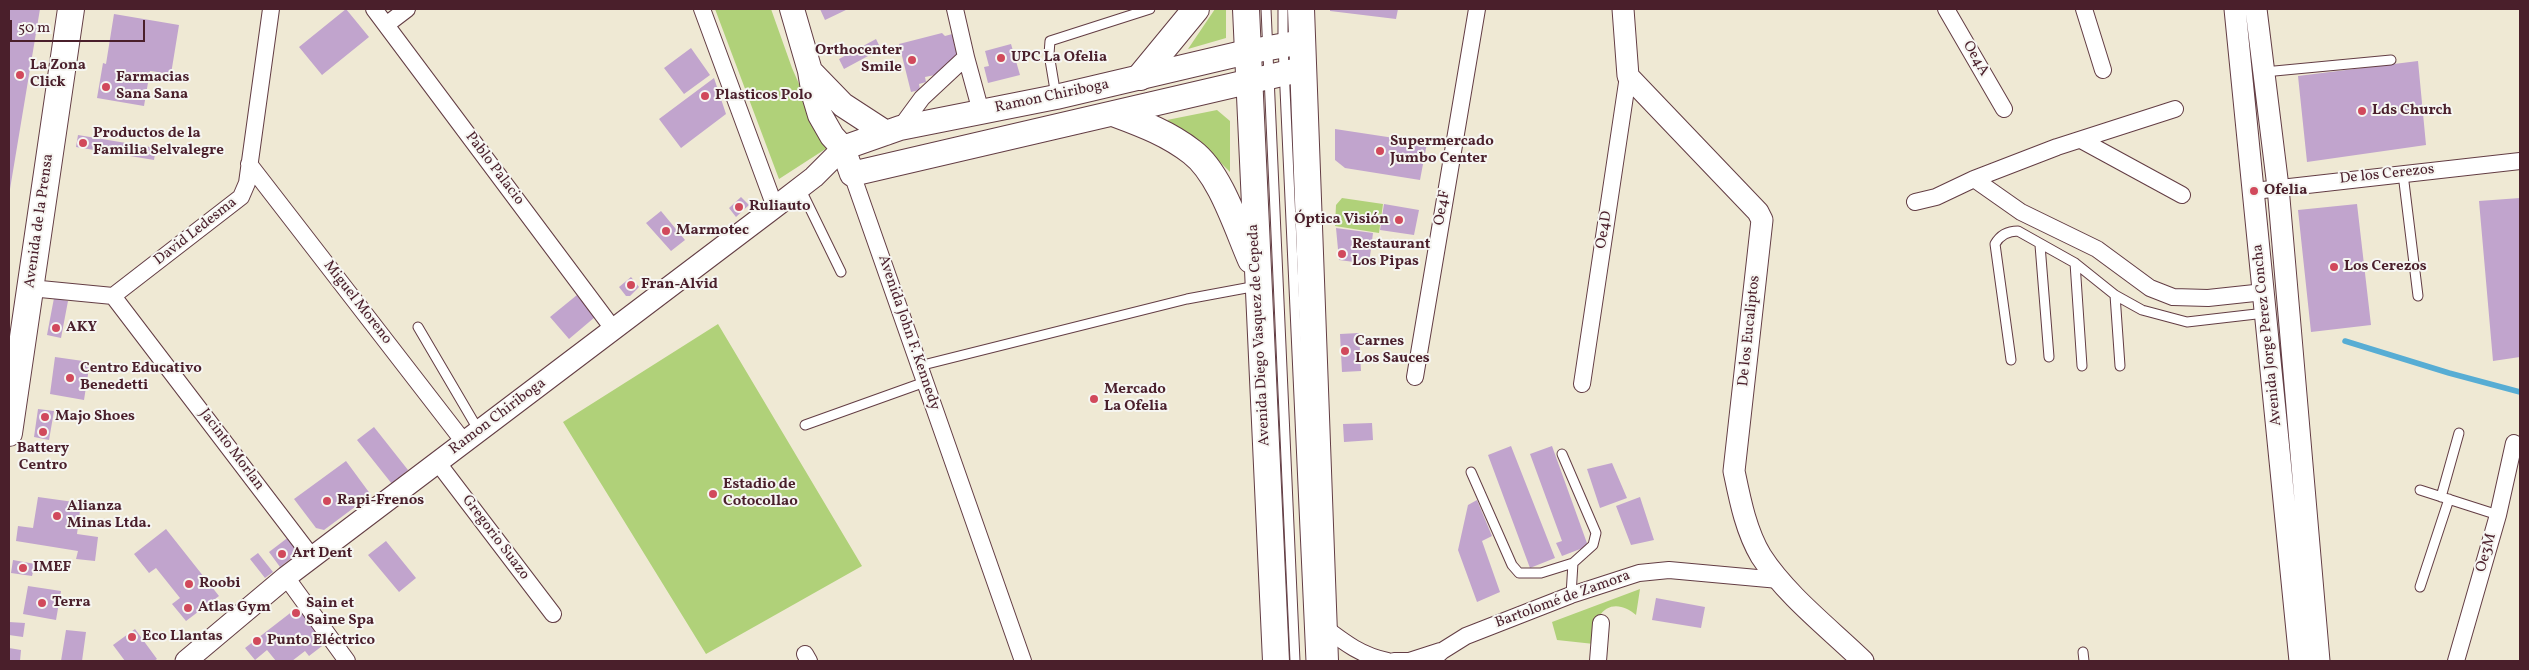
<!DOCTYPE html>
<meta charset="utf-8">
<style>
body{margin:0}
#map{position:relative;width:2529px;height:670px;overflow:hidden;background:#efe9d4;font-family:Vollkorn,serif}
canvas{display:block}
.frame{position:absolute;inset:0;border:10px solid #4a1f2b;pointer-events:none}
.scale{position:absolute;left:10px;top:20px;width:135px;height:22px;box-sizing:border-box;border:2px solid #4a1f2b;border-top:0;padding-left:6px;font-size:15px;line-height:18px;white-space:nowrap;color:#4a1f2b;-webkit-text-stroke:4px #f6f6f2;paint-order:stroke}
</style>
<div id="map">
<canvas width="2529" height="670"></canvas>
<div class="frame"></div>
<div class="scale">50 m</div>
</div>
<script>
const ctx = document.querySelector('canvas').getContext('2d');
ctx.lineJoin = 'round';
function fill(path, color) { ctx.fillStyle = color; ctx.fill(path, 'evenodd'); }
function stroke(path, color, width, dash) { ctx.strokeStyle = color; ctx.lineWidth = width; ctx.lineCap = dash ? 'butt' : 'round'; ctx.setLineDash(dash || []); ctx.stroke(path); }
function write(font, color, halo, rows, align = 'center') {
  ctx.font = font + ' Vollkorn,serif'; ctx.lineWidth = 4; ctx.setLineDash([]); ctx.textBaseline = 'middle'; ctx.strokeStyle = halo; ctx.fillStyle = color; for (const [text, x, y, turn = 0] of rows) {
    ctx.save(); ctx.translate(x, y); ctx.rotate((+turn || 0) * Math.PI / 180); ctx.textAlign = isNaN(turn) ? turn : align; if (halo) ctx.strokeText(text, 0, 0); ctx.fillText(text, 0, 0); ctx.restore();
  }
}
fill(new Path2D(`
 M 715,9 L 771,9 L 792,68 L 827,148 L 779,179 Z
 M 1215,9 L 1226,9 L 1226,38 L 1188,49 Z
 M 1217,110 L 1230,121 L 1230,172 L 1203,145 L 1167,120 Z
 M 1342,198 L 1383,204 L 1379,233 L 1335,226 L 1336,205 Z
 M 718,324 L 862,566 L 706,654 L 563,422 Z
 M 1640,589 L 1636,615 C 1625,605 1608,601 1599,617 C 1595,623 1595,636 1594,644 L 1557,640 L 1552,622 Z`), '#b0d179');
stroke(new Path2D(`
 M 2345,341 L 2449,373 L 2520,392`), '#57add4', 5.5);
fill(new Path2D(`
 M 9,9 L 40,9 L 10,189 L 9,189 Z
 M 346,9 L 369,37 L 322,75 L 299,47 Z
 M 820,9 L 848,9 L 825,20 Z
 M 1330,9 L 1398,9 L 1396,19 L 1330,11 Z
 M 114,14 L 179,25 L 171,74 L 150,71 L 144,106 L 97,98 L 103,63 L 106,64 Z
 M 942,33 L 945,36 L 956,33 L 959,42 L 954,44 L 957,55 L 935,75 L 925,77 L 926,82 L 919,84 L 920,90 L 911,92 L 899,44 Z
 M 876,39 L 881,49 L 844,69 L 839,59 Z
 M 1011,44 L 1020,75 L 988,83 L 984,67 L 989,66 L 985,51 Z
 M 691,48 L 710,75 L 684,94 L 664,68 Z
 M 2418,61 L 2426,145 L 2307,162 L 2298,76 Z
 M 714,78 L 726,114 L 681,148 L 659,119 Z
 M 1335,129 L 1427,143 L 1420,180 L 1345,168 L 1335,160 Z
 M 78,135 L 156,148 L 154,160 L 76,147 Z
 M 741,197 L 749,205 L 736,217 L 729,208 Z
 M 2520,198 L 2520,357 L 2493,361 L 2479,201 Z
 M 1384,204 L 1419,210 L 1414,235 L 1380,230 Z
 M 2357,204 L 2371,325 L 2311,332 L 2298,210 Z
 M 661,211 L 685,240 L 671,251 L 646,223 Z
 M 1336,228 L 1373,233 L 1369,264 L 1339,260 Z
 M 631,277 L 639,287 L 630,296 L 626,296 L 619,287 Z
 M 577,295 L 595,317 L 569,339 L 550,317 Z
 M 54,298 L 68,301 L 61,338 L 47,335 Z
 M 1359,333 L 1361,371 L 1342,372 L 1340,334 Z
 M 55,357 L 90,362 L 84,400 L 50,394 Z
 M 38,409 L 54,411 L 49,440 L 34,437 Z
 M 1372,423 L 1373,440 L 1344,442 L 1343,424 Z
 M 374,427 L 408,470 L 392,484 L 357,440 Z
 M 1511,446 L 1555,558 L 1530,568 L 1488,455 Z
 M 1552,446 L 1588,546 L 1562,556 L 1556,543 L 1562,541 L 1530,454 Z
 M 346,461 L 371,495 L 324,530 L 316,528 L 294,499 Z
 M 1612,463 L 1627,498 L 1600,508 L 1587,469 Z
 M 38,497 L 81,503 L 77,534 L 98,537 L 95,561 L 76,559 L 78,551 L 16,541 L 18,526 L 33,528 Z
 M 1640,497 L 1654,540 L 1631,545 L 1616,506 Z
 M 1477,500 L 1492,536 L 1482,541 L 1500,592 L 1477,602 L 1458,550 L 1468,505 Z
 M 166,529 L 219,596 L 186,621 L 172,604 L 180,598 L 156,568 L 149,573 L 134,554 Z
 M 290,536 L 299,548 L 294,556 L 280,567 L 269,552 Z
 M 386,541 L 416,578 L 399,592 L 368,555 Z
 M 258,553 L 273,572 L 265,578 L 250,559 Z
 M 13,560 L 35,564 L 32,576 L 11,573 Z
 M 28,586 L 61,591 L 56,620 L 23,614 Z
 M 1656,598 L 1705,607 L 1701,628 L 1652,620 Z
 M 298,607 L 326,643 L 309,656 L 305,651 L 292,661 L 276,661 L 267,650 L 255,660 L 245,648 Z
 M 9,622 L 25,623 L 23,637 L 9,635 Z
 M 135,629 L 157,659 L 154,661 L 125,661 L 113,645 Z
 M 66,630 L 86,632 L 82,661 L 61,661 Z
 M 9,648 L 21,650 L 20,661 L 9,661 Z`), '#c1a4cd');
const service = new Path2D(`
 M 1266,9 L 1295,661
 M 1283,9 L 1283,45 L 1311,661
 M 2264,72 L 2391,60
 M 1056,96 L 1049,54 L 1050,41 L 1150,9
 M 2403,174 L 2418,296
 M 800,188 L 841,272
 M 2040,245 L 2049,357
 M 2075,263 L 2082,366
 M 2115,295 L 2120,366
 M 418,327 L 479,431
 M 2011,360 L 1995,244 C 2000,235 2007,231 2018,231 L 2075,263 L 2115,295 L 2142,310 L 2187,322 L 2265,313
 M 919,366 L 1187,299 L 1257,286
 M 805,425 L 925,382
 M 1562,454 L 1596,533 L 1593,545 L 1573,563 L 1571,595
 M 1471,472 L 1512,565 L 1519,573 L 1541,573 L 1573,563
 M 2420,490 L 2498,515
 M 2441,497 L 2459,433
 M 2420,587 L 2449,499
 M 2083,652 L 2084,661`);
const minor = new Path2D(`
 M 374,9 L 614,330
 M 702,9 L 775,207
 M 1946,9 L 2004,109
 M 2084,9 L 2103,70
 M 386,25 L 407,9
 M 966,57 L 981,112
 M 900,128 L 922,98 L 966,57 L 955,9
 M 2081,140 L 2182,195
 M 249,164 L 464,442
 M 852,174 L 1023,661
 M 1974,179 L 2021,212 L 2097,249 L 2150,288 L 2173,297 L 2208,298 L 2264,292
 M 2254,191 L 2520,161
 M 1915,202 L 1936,197 L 1974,179 L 2057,147 L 2175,109
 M 30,288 L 113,296 L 241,197 L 247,183 L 271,9
 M 113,296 L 312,557
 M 1415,377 L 1477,9
 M 1582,384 L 1628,76
 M 438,463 L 553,614
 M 286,577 L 347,661
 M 1324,627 C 1345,643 1362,656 1388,661
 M 805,654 L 809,661
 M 1394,661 L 1409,661 L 1440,651
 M 1431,661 L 1442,651 L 1466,636 L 1571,595 L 1639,573 L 1669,570 L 1779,580
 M 1598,661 L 1601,623
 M 2456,661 L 2498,515 L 2514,443`);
const tertiary = new Path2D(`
 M 1623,9 L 1628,76 L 1758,212 L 1762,220 L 1734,471 C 1740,500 1746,531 1761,556 C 1786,595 1830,629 1863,661
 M 2235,9 L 2300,661
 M 2256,9 L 2278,187 L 2319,661
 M 186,661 L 286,577 L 775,207 L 814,177 L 843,148`);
const secondary = new Path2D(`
 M 792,9 L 810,71 L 814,95 L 820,115 L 832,136 L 843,148 L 852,174 L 1303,69
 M 810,71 L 843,105 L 886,133
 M 843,148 L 900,128 L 1056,97 L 1247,52 L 1302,42`);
const primary = new Path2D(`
 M 1246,9 L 1276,661
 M 1301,9 L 1325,661
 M 1140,77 L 1196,9
 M 1116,114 C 1143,124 1169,134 1192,152 C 1220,173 1237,228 1251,260
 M 9,433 L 71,9`);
stroke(service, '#633d44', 11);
stroke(minor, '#633d44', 18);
stroke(tertiary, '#633d44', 23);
stroke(secondary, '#633d44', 26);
stroke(primary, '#633d44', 28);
stroke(service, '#fff', 9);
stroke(minor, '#fff', 16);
stroke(tertiary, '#fff', 21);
stroke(secondary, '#fff', 24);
stroke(primary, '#fff', 26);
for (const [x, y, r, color] of [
 [1001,58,5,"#d1495b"],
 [912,60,5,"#d1495b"],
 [20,75,5,"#d1495b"],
 [106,87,5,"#d1495b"],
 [705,96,5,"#d1495b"],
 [2362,111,5,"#d1495b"],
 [83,143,5,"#d1495b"],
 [1380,151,5,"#d1495b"],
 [2254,191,5,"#d1495b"],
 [739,207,5,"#d1495b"],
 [1399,220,5,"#d1495b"],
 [666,231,5,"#d1495b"],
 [1342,254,5,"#d1495b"],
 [2334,267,5,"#d1495b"],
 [631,285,5,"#d1495b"],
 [56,328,5,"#d1495b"],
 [1345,351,5,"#d1495b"],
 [70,378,5,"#d1495b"],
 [1094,399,5,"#d1495b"],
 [45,417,5,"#d1495b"],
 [43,432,5,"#d1495b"],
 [713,494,5,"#d1495b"],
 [327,501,5,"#d1495b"],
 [57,516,5,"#d1495b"],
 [282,554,5,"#d1495b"],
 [23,568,5,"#d1495b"],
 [189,584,5,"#d1495b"],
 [42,603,5,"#d1495b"],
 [188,608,5,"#d1495b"],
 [296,613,5,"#d1495b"],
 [132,637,5,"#d1495b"],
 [257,641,5,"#d1495b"]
]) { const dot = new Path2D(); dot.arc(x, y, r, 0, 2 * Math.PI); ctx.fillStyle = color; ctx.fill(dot); stroke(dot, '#f6f6f2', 2); }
write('bold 15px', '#4a1f2b', '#f6f6f2', [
 ["Orthocenter",902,51,"right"],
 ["Smile",902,68,"right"],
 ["UPC La Ofelia",1011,58],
 ["La Zona",30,66],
 ["Click",30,83],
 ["Farmacias",116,78],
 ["Sana Sana",116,95],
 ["Plasticos Polo",715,96],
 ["Lds Church",2372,111],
 ["Productos de la",93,134],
 ["Familia Selvalegre",93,151],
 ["Supermercado",1390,142],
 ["Jumbo Center",1390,159],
 ["Ofelia",2264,191],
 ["Ruliauto",749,207],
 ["Óptica Visión",1389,220,"right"],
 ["Marmotec",676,231],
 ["Restaurant",1352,245],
 ["Los Pipas",1352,262],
 ["Los Cerezos",2344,267],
 ["Fran-Alvid",641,285],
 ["AKY",66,328],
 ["Carnes",1355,342],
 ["Los Sauces",1355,359],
 ["Centro Educativo",80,369],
 ["Benedetti",80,386],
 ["Mercado",1104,390],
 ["La Ofelia",1104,407],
 ["Majo Shoes",55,417],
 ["Battery",43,449,"center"],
 ["Centro",43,466,"center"],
 ["Estadio de",723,485],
 ["Cotocollao",723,502],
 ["Rapi-Frenos",337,501],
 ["Alianza",67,507],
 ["Minas Ltda.",67,524],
 ["Art Dent",292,554],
 ["IMEF",33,568],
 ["Roobi",199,584],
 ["Terra",52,603],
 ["Sain et",306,604],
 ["Saine Spa",306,621],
 ["Atlas Gym",198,608],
 ["Eco Llantas",142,637],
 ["Punto Eléctrico",267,641]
], 'left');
write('15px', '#4a1f2b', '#f6f6f2', [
 ["Oe4A",1975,59,60],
 ["Ramon Chiriboga",1052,97,-12],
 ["Pablo Palacio",494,169,53],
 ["De los Cerezos",2387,175,-6],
 ["Oe4F",1443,208,-80],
 ["Avenida de la Prensa",40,221,-82],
 ["Oe4D",1605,230,-81],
 ["David Ledesma",196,232,-38],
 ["Miguel Moreno",357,303,52],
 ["De los Eucaliptos",1750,331,-84],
 ["Avenida John F. Kennedy",908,333,71],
 ["Avenida Diego Vasquez de Cepeda",1260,335,-93],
 ["Avenida Jorge Perez Concha",2268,335,-96],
 ["Ramon Chiriboga",498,417,-37],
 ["Jacinto Morlan",231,450,53],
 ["Gregorio Suazo",495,538,53],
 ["Oe3M",2487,553,-74],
 ["Bartolomé de Zamora",1563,600,-20]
]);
</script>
